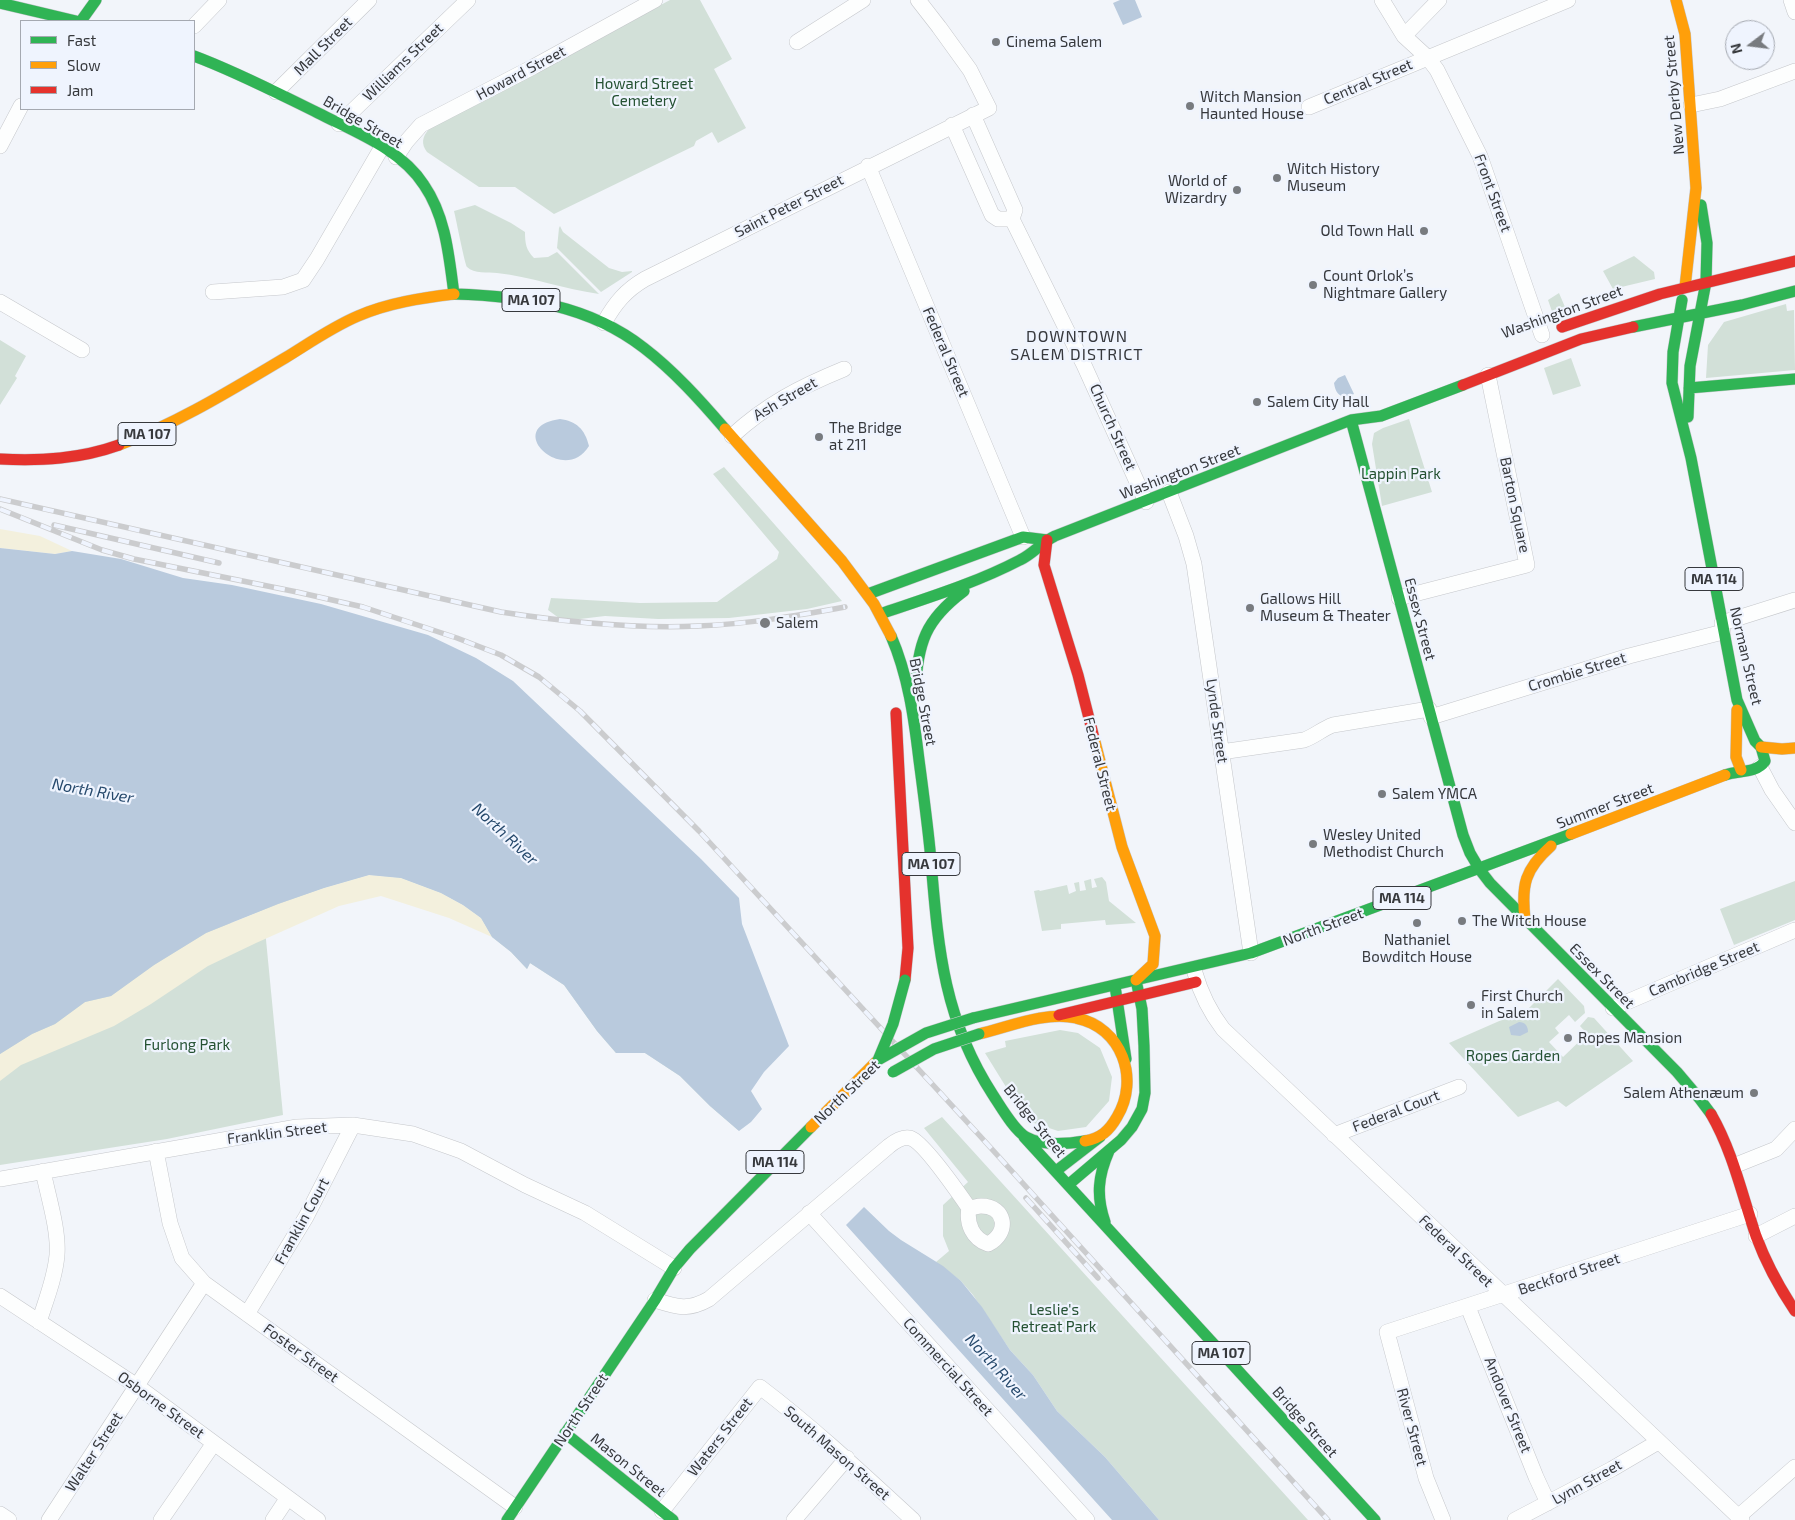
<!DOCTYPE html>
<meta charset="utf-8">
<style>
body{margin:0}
#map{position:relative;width:1795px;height:1520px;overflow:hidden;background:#f2f5fa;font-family:"Exo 2",sans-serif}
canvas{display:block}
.legend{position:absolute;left:20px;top:20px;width:175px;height:90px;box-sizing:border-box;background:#eff4fe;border:1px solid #a5a9b1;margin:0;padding:6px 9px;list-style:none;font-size:15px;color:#37393d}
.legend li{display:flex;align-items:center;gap:10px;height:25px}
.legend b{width:25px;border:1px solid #a5a9b1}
.north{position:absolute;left:1725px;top:20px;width:50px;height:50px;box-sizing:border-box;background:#eff4fe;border:1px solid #a5a9b1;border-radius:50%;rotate:255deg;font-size:14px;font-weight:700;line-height:20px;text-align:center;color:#37393d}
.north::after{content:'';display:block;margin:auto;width:18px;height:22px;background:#787b7f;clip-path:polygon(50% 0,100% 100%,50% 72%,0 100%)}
</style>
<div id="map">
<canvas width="1795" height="1520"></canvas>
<ul class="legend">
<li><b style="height:6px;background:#30b455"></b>Fast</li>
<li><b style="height:6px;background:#ff9f0a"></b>Slow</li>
<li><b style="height:6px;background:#e5322d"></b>Jam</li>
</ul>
<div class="north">N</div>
</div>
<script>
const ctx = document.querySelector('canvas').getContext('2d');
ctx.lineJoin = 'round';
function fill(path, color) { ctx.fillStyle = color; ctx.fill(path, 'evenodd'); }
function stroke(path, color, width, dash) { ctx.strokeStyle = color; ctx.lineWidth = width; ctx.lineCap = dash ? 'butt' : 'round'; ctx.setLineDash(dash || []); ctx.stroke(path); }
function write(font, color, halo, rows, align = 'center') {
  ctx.font = font + ' "Exo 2",sans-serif'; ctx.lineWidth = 4.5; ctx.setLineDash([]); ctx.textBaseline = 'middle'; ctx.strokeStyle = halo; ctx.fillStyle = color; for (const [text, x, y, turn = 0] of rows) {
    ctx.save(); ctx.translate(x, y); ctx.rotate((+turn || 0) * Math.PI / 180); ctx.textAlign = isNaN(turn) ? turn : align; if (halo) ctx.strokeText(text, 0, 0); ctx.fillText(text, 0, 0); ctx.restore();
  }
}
fill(new Path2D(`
 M 670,0 L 700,0 L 732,59 L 714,69 L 746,128 L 718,143 L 712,132 L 696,141 L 694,146 L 554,214 L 515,187 L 479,187 L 427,152 C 421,144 422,137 429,129 Z
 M 475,205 L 511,223 L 525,232 C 525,243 526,250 534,258 L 548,257 L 557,252 L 599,294 C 564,289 532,277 497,273 C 488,272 474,274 467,267 C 465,265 456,219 454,211 Z
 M 561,224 L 560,226 L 563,232 L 609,268 L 622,272 L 632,271 L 632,272 L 601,292 L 557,248 L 559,228 Z
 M 1634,256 L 1654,272 L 1655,279 L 1613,289 L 1603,271 Z
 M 1559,293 L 1568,314 L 1555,320 L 1548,300 Z
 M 1786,304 L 1787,311 L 1794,310 L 1795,370 L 1706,378 L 1708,345 L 1724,322 Z
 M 0,340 L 26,356 L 15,376 L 17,378 L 0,405 Z
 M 1571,358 L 1581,386 L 1553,395 L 1544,368 Z
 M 1409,419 L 1432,492 L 1382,506 L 1372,444 L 1374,433 L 1383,428 Z
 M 724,467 L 842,601 L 807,609 L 729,618 L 658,619 L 605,616 L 563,621 L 548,610 L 551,598 L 640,603 L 717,602 L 777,559 L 779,552 L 713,474 Z
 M 325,794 L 696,1072 L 739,1131 L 710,1106 L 680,1076 L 645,1053 L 616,1053 L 597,1031 L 564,985 L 530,963 L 527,969 L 511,952 L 492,937 L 481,918 L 463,905 L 441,893 L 401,878 L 369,875 L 324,888 L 229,923 L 264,919 L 283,1115 L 167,1139 L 0,1165 L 0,795 Z
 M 1102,877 L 1106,882 L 1109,901 L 1136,923 L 1106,925 L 1105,920 L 1061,924 L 1061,929 L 1042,931 L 1034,891 L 1039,890 L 1040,891 L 1067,885 L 1069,894 L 1076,891 L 1074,883 L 1079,882 L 1080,891 L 1086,890 L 1084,881 L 1091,879 L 1092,888 L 1097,887 L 1094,879 Z
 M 1795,881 L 1795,920 L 1734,945 L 1720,909 Z
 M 1558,979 L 1584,1006 L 1585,1013 L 1575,1022 L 1569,1015 L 1555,1028 L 1559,1033 L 1549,1042 L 1563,1057 L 1587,1034 L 1580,1026 L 1588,1017 L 1594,1018 L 1633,1061 L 1566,1107 L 1558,1101 L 1518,1117 L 1449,1043 L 1529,1008 Z
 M 1060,1030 L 1078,1033 L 1100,1048 L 1112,1077 L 1109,1101 L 1086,1127 L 1058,1131 L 1031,1122 L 1006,1087 L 985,1053 L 1006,1047 L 1005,1041 Z
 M 942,1117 L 1308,1520 L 1159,1520 L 1105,1457 L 1057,1411 L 1033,1375 L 1010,1350 L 973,1295 L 961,1281 L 936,1262 L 949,1251 L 943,1236 L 943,1205 L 968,1182 L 924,1128 Z`), '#d2e0d8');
fill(new Path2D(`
 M 0,529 L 40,536 L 72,551 L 55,554 L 0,548 Z
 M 369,875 L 401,878 L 441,893 L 463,905 L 481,918 L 492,937 L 449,918 L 381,896 L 339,906 L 256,943 L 208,966 L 151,1004 L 114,1026 L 21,1065 L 0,1081 L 0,1054 L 32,1034 L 55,1024 L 85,1002 L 111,996 L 154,965 L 206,933 L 278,904 L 324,888 Z`), '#f3f0dd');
fill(new Path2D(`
 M 1120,0 L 1135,0 L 1142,17 L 1123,25 L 1113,3 Z
 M 1345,375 L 1354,394 C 1342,399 1336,396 1334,383 L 1338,378 Z
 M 560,419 C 576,421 585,429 589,446 C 564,487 501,427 560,419 Z
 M 0,548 L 55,554 L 72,551 L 121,559 L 183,578 L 232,585 L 321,604 L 428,635 L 476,658 L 513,681 L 701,859 L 739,898 L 742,924 L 789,1046 L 764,1072 L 751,1091 L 762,1109 L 751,1122 L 739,1131 L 710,1106 L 680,1076 L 645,1053 L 616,1053 L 597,1031 L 564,985 L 530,963 L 527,969 L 511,952 L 492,937 L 481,918 L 463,905 L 441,893 L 401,878 L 369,875 L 324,888 L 278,904 L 206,933 L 154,965 L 111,996 L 85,1002 L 55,1024 L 32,1034 L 0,1054 Z
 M 1519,1022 C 1525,1022 1528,1026 1528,1032 L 1520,1036 L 1511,1035 L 1509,1027 Z
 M 864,1207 L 889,1231 L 901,1240 L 943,1266 L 961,1281 L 982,1307 L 1010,1350 L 1033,1375 L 1057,1411 L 1105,1457 L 1159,1520 L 1112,1520 L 846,1225 Z`), '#b9cadd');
const street = new Path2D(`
 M 1382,0 L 1404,36 L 1428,58 L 1437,70 L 1480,156 L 1542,335
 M 1791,0 L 1795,12
 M 194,26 L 219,0
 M 1404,36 L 1439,0
 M 797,42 L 863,0
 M 276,92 L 369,0
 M 1691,105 L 1720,99 L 1795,71
 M 1309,107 L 1568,0
 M 973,115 L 1015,210 L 1012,219 L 1084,365 L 1146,502
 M 339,124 L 468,0
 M 952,125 L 992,215 L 998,219 L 1012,219
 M 0,146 L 21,106
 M 396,157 L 406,142 L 421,125 L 533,67 L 655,0
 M 868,166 L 1023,537
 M 213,292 L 283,287 L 303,280 L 317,259 L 382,147
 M 0,302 L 82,350
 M 604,323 C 615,303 626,290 645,279 L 989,108 L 970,70 L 939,27 L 918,0
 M 732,436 C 767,404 800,387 844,369
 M 1169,492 L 1186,536 L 1194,564 L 1251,953
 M 1399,598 L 1527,565 L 1488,375
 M 1722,623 L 1795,600
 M 1431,717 L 1629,656 L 1723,632
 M 1221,752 L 1304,740 C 1315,736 1322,729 1333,725 L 1429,709
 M 1760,767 L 1772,790 L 1795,823
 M 1195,973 C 1201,994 1210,1012 1223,1029 L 1742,1520
 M 1613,1008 L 1795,930
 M 1334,1135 L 1459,1087
 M 156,1151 L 170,1223 L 182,1258 L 204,1283 L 515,1507
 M 1736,1165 L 1776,1149 L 1795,1129
 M 0,1179 L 297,1127 L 353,1125 L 413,1134 L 461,1151 L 525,1185 L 585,1213 L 674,1268
 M 809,1213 L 1087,1520
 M 1756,1236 L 1795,1216
 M 0,1296 L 137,1386 L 318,1520
 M 655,1300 C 677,1307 688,1311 709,1299 L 889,1146 C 894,1142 902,1136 910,1138 C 923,1141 960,1195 969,1208 C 973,1208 977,1206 981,1206 C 1006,1206 1010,1233 988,1244 C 973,1239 966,1224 969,1208
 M 1468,1307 L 1536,1477 L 1548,1503
 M 247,1314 L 306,1217 L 353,1125
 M 39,1322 C 46,1300 55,1278 57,1255 C 59,1230 48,1196 43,1171
 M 662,1511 L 760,1387 C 814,1428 863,1474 913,1520
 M 0,1514 L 9,1520
 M 1738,1517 L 1795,1467
 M 49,1520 L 204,1283
 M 161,1520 L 214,1443
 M 273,1520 L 287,1499
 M 794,1520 L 847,1458
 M 1443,1520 L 1426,1478 L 1387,1332 L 1750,1214
 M 1515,1520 L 1612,1469 L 1658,1442`);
const fast = new Path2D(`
 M 0,3 L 76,21
 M 81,21 L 96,0
 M 194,56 C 237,72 277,93 318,113 C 355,132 401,149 424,185 C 446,217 449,257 454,294 C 522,296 589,305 644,348 C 674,371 700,400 725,429
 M 1701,205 L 1707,243 L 1706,282
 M 1682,300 L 1673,352 L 1672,383 L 1691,458 L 1737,700 L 1755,741 L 1761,747 L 1765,761 C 1756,774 1738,770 1725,775
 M 1633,327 L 1742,305 L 1795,291
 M 1689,388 L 1795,379
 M 1688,417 L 1690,366 L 1706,282
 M 1351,420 L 1463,835 L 1470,853 L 1480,870
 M 868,594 L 1023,537 L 1047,540
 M 880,614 C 927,598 976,583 1020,560 C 1033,554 1042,542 1055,536 L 1351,420 L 1381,416 L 1463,385
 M 891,636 C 908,675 914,718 919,760 C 923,790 927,820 930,850 C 938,942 941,1015 993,1095 C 1001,1107 1014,1130 1026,1137 C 1042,1146 1067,1144 1085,1141
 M 915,690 C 919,642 924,621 964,591
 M 1480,870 L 1490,883 L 1677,1072 L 1699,1098 L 1711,1114
 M 1115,986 L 1126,1059
 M 973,1018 L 1251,953 L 1571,834
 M 1024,1137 L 1375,1520
 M 1056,1171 L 1100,1137
 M 1068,1185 L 1121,1140 L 1132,1127 L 1142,1109 L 1145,1093 L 1144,1046 L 1142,1009 L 1136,980
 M 1105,1222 C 1096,1196 1098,1176 1109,1151
 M 565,1433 L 673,1520
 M 507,1520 L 655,1300 L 674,1268 L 690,1249 L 811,1127`);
const slow = new Path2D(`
 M 1676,0 L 1685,34 L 1696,188 L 1685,287
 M 725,429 L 842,561 L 874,604 L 891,636
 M 119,445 C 178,423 231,390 285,358 C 308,344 332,327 358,316 C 388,303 421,298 454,294
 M 1737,710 L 1736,757 L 1741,770
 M 1094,738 L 1122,847 L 1155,936 L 1153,964 L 1136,980
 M 1761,747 L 1782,749 L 1795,748
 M 1571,834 L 1725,775
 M 1525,919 C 1521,885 1525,869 1551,846
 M 979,1034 C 1009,1027 1045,1011 1076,1018 C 1122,1027 1140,1079 1117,1117 C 1109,1131 1101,1138 1085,1141
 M 811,1127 L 878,1060`);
const jam = new Path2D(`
 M 1562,327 L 1660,294 L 1795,261
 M 1463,385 L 1581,339 L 1633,327
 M 0,459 C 41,461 80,459 119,445
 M 1047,540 L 1044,565 L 1078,675 L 1094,738
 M 896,713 L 908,948 L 905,980
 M 1059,1015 L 1196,982
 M 1711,1114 C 1733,1152 1742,1195 1756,1236 C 1766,1263 1779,1287 1795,1311`);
stroke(street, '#c5c7cb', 16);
stroke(fast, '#c5c7cb', 12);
stroke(slow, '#c5c7cb', 12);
stroke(jam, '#c5c7cb', 12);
stroke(street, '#fdfefe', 15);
stroke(fast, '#30b455', 11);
stroke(slow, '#ff9f0a', 11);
stroke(jam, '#e5322d', 11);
const rail = new Path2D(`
 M 0,499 L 501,612 C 566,622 632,629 698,626 C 748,624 796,616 845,607
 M 0,509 L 102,550 L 134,559 L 297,592 L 363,607 L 457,638 L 501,655 L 539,677 L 580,711 L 699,831 L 980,1136 L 1328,1520
 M 54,525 L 219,563
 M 1026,1198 L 1098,1278`);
stroke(rail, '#cbccce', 5.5);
stroke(rail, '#eff4fe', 4, [11]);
const fastBridge = new Path2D(`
 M 878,1060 L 926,1033 L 973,1018
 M 878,1060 L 893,1024 L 905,980
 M 893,1072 L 934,1049 L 979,1034`);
stroke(fastBridge, '#ced0d3', 12, []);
stroke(fastBridge, '#30b455', 11);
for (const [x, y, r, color] of [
 [996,42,5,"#787b7f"],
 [1190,106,5,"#787b7f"],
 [1277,178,5,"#787b7f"],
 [1237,190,5,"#787b7f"],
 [1424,231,5,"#787b7f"],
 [1313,285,5,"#787b7f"],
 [1257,402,5,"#787b7f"],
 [819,437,5,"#787b7f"],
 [1250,608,5,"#787b7f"],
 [765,623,6,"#787b7f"],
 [1382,794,5,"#787b7f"],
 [1313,844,5,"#787b7f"],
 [1462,921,5,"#787b7f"],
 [1417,923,5,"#787b7f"],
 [1471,1005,5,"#787b7f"],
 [1568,1038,5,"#787b7f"],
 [1754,1093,5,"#787b7f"]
]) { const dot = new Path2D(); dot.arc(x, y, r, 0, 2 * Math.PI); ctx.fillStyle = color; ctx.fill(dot); stroke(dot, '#eff4fe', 2); }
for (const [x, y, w] of [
 [531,300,58],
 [147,434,58],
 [1714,579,58],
 [931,864,58],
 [1402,898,58],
 [775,1162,58],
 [1221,1353,58]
]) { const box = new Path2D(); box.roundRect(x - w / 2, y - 11.5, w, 23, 4); ctx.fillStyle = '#eff4fe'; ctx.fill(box); stroke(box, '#37393d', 1); }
write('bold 14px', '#37393d', null, [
 ["MA 107",531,300],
 ["MA 107",147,434],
 ["MA 114",1714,579],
 ["MA 107",931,864],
 ["MA 114",1402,898],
 ["MA 114",775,1162],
 ["MA 107",1221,1353]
]);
write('15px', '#37393d', '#eff4fe', [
 ["Cinema Salem",1006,42],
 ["Witch Mansion",1200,97],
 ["Haunted House",1200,114],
 ["Witch History",1287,169],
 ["Museum",1287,186],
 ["World of",1227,181,"right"],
 ["Wizardry",1227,198,"right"],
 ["Old Town Hall",1414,231,"right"],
 ["Count Orlok’s",1323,276],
 ["Nightmare Gallery",1323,293],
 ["Salem City Hall",1267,402],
 ["The Bridge",829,428],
 ["at 211",829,445],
 ["Gallows Hill",1260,599],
 ["Museum & Theater",1260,616],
 ["Salem",776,623],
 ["Salem YMCA",1392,794],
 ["Wesley United",1323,835],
 ["Methodist Church",1323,852],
 ["The Witch House",1472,921],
 ["Nathaniel",1417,940,"center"],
 ["Bowditch House",1417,957,"center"],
 ["First Church",1481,996],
 ["in Salem",1481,1013],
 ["Ropes Mansion",1578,1038],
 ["Salem Athenæum",1744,1093,"right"]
], 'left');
write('15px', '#37393d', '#eff4fe', [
 ["Mall Street",323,46,-45],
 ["Williams Street",403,62,-44],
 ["Howard Street",521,73,-28],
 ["Central Street",1368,82,-23],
 ["New Derby Street",1674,95,-95],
 ["Bridge Street",363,122,30],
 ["Front Street",1493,193,70],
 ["Saint Peter Street",789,206,-27],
 ["Washington Street",1562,312,-20],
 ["Federal Street",946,352,67],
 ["Ash Street",785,399,-30],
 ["Church Street",1113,427,66],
 ["Washington Street",1180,472,-21],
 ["Barton Square",1515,505,78],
 ["Essex Street",1420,619,75],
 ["Norman Street",1746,656,77],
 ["Crombie Street",1577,672,-17],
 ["Bridge Street",923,702,79],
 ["Lynde Street",1217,721,82],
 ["Federal Street",1100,764,76],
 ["Summer Street",1605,806,-21],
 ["North Street",1323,927,-20],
 ["Cambridge Street",1704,969,-23],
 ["Essex Street",1602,976,45],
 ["North Street",847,1092,-44],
 ["Federal Court",1396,1111,-21],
 ["Bridge Street",1035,1121,51],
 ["Franklin Street",277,1133,-7],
 ["Franklin Court",302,1221,-61],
 ["Federal Street",1456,1251,44],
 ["Beckford Street",1569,1274,-18],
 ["Foster Street",301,1353,36],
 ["Commercial Street",948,1367,48],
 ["Osborne Street",161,1405,36],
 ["Andover Street",1508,1405,68],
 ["North Street",581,1410,-56],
 ["Bridge Street",1305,1422,48],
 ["River Street",1412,1427,75],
 ["Waters Street",720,1437,-52],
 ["Walter Street",94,1452,-57],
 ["South Mason Street",837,1453,41],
 ["Mason Street",628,1465,39],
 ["Lynn Street",1587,1482,-29]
]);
write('15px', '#245132', '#eff4fe', [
 ["Howard Street",644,84],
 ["Cemetery",644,101],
 ["Lappin Park",1401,474],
 ["Furlong Park",187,1045],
 ["Ropes Garden",1513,1056],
 ["Leslie's",1054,1310],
 ["Retreat Park",1054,1327]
]);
ctx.letterSpacing = '1px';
write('16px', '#37393d', '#eff4fe', [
 ["DOWNTOWN",1077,337],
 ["SALEM DISTRICT",1077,355]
]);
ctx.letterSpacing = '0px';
write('italic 16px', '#26496c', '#eff4fe', [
 ["North River",93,791,10],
 ["North River",505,834,43],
 ["North River",996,1367,48]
]);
</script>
